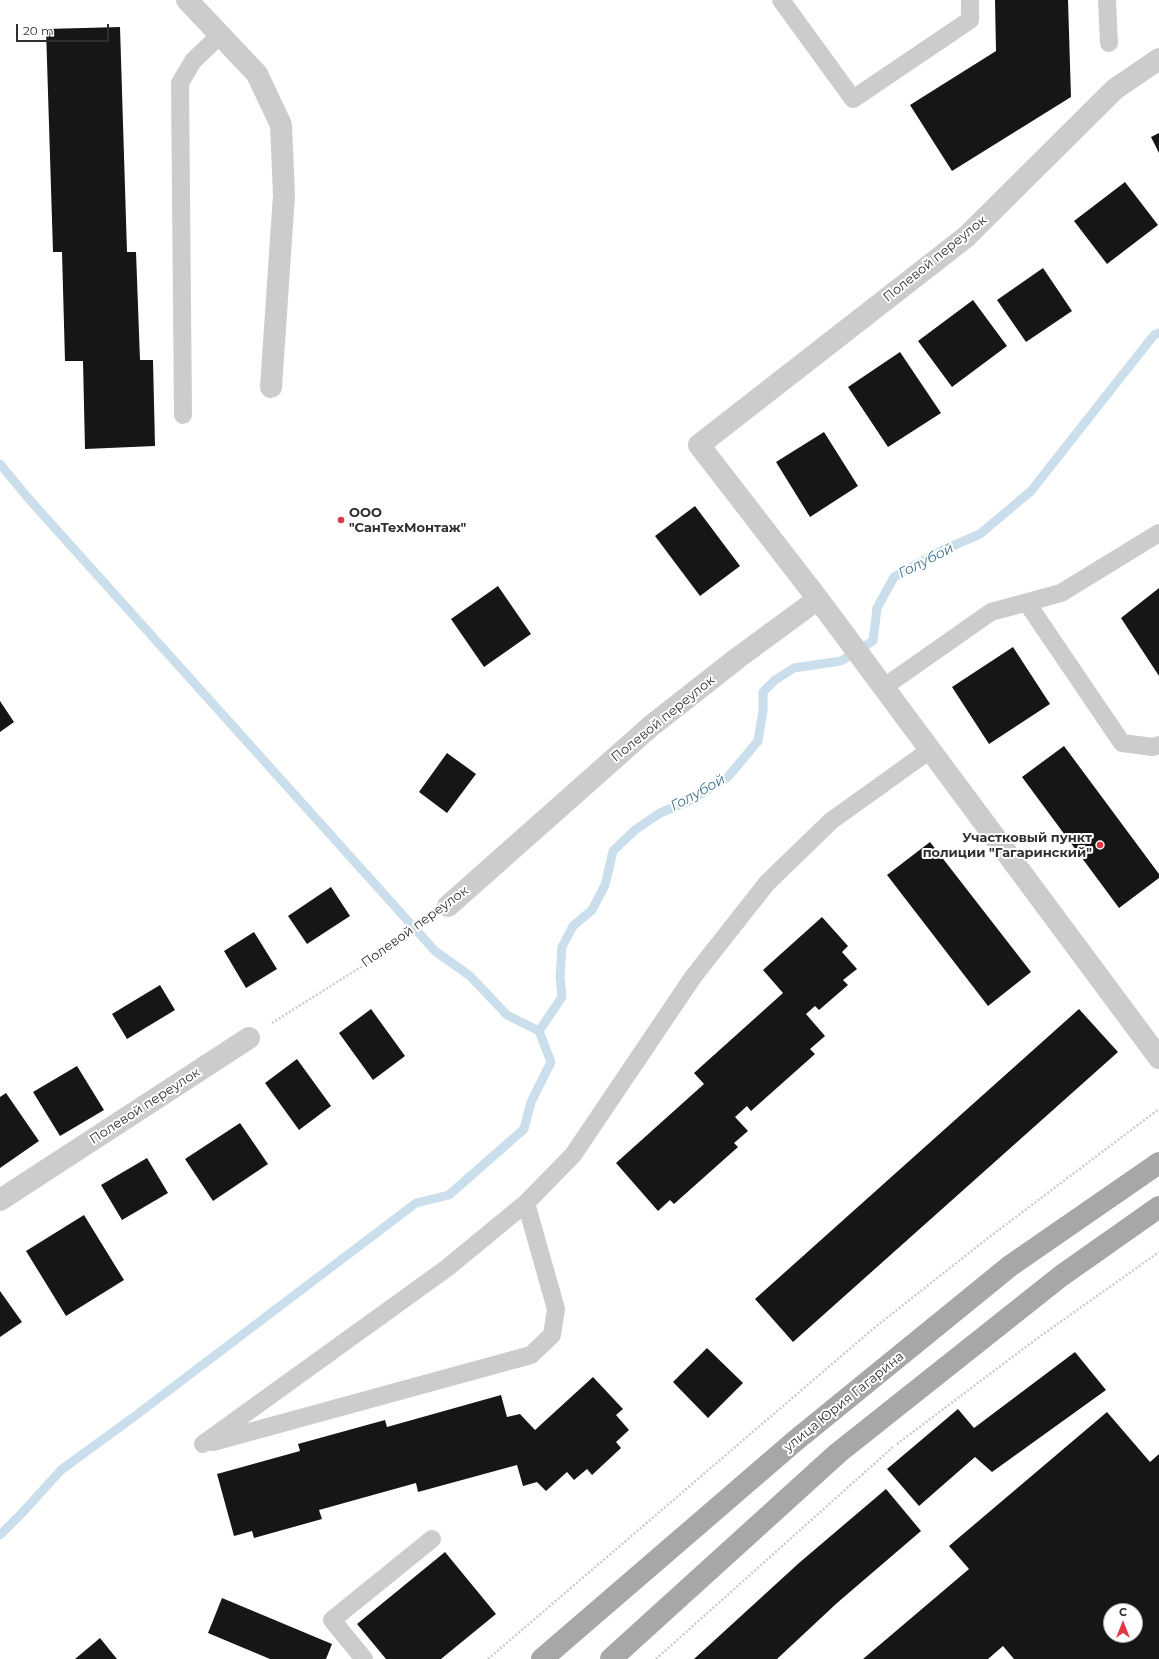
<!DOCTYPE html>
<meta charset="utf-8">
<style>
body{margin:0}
#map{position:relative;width:1159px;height:1659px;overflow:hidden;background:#fff;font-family:Montserrat,sans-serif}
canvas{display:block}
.north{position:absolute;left:1103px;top:1603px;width:40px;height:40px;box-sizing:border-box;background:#fff;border:1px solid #acacac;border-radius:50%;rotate:0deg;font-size:11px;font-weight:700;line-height:16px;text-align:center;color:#2f2f2f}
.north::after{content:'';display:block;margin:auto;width:14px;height:18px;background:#e23645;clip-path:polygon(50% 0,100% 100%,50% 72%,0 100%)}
.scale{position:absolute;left:16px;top:24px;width:93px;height:18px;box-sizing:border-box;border:2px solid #2f2f2f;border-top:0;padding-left:5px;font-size:12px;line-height:14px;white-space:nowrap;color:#2f2f2f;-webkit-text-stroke:3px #fff;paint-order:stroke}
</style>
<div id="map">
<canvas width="1159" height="1659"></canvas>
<div class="north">С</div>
<div class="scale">20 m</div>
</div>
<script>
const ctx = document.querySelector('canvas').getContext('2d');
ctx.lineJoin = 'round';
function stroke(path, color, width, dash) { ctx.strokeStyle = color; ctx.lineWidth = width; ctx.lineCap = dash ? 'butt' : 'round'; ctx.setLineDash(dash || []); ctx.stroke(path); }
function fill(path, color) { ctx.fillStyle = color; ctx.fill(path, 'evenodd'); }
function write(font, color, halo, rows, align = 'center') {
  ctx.font = font + ' Montserrat,sans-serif'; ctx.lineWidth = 4; ctx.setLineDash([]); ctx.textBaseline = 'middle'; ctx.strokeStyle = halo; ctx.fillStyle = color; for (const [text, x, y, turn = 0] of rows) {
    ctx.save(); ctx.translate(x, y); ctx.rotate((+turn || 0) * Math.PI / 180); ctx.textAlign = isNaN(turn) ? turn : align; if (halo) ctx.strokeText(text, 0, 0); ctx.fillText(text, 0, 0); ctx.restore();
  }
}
stroke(new Path2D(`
 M 0,464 L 28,498 L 435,951 L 470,976 L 507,1015 L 539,1031 L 551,1062 L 531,1102 L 524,1129 L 449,1195 L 416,1203 L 135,1416 L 61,1470 L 22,1513 L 0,1535
 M 539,1031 L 562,997 L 560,977 L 562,947 L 573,926 L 592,910 L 605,885 L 613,851 L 635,830 L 660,813 L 689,801 L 727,778 L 758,741 L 763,711 L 763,692 L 775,680 L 794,668 L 841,661 L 873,641 L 877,608 L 894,577 L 941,551 L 980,534 L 1031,491 L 1154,335 L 1159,333`), '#cadfeb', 9);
fill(new Path2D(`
 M 995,0 L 1068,0 L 1071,97 L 952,171 L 910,105 L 996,51 Z
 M 120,27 L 127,252 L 136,252 L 140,360 L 153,360 L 155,446 L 85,449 L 83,361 L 65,361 L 62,252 L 53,252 L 46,29 Z
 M 1159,133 L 1159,153 L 1151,137 Z
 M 1125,182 L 1158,225 L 1107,264 L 1074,221 Z
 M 1043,268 L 1072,311 L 1026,342 L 997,300 Z
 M 973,300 L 1007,346 L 952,387 L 918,341 Z
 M 900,352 L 941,413 L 888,447 L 848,387 Z
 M 824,432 L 858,486 L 810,517 L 776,462 Z
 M 695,506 L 740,566 L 700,596 L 655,536 Z
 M 498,586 L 531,634 L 484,667 L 451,619 Z
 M 1159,588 L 1159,676 L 1121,618 Z
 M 1013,647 L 1050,704 L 989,744 L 952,687 Z
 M 0,701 L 14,722 L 0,732 Z
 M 1064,746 L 1159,874 L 1159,878 L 1119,908 L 1022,777 Z
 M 447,753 L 476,774 L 447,813 L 419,792 Z
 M 930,842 L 1031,972 L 988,1006 L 887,875 Z
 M 331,887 L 350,916 L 307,944 L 288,916 Z
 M 822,917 L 848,946 L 842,952 L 857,969 L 843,980 L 848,985 L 819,1010 L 815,1006 L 806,1014 L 825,1036 L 810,1049 L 815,1054 L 751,1111 L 747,1106 L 735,1117 L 748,1131 L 734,1143 L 738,1147 L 674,1204 L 670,1200 L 658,1211 L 616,1163 L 704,1084 L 694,1073 L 783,993 L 763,970 Z
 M 254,932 L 277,969 L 246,988 L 224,951 Z
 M 160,985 L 175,1010 L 127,1039 L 112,1014 Z
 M 371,1009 L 405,1056 L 373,1080 L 339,1033 Z
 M 1079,1009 L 1118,1052 L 793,1342 L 755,1299 Z
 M 297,1059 L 331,1106 L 299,1130 L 265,1083 Z
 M 77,1066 L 104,1110 L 60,1136 L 33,1092 Z
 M 6,1093 L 39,1141 L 0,1168 L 0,1097 Z
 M 240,1123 L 268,1164 L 213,1201 L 185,1159 Z
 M 147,1158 L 168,1193 L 122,1220 L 101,1185 Z
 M 84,1215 L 124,1280 L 66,1316 L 26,1251 Z
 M 0,1291 L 22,1322 L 0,1337 Z
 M 707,1348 L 743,1383 L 708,1418 L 673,1382 Z
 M 1075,1352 L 1106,1390 L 992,1472 L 975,1457 L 919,1506 L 887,1469 L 958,1409 L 974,1428 Z
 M 593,1377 L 623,1409 L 616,1415 L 629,1430 L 616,1442 L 621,1448 L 592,1475 L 587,1469 L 574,1480 L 567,1472 L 546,1491 L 537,1482 L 523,1486 L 517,1465 L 418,1492 L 416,1483 L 319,1510 L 322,1519 L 254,1538 L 252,1531 L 234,1536 L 217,1474 L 300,1451 L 298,1444 L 385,1420 L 387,1427 L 501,1395 L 507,1417 L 520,1414 L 535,1430 Z
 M 1107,1412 L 1150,1462 L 1159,1454 L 1159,1659 L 1014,1659 L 1003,1646 L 988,1659 L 863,1659 L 969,1569 L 949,1546 ZM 1111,1611 L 1135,1611 L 1135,1635 L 1111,1635 Z
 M 886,1489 L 921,1531 L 837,1603 L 777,1659 L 694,1659 L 799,1563 Z
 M 445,1552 L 496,1614 L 441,1659 L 386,1659 L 357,1624 Z
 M 222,1598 L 332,1644 L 326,1659 L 270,1659 L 208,1633 Z
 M 100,1638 L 117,1659 L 75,1659 Z`), '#161616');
stroke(new Path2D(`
 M 272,1023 L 383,953 L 426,921
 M 897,1444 L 1035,1340 L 1159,1252
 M 488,1659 L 874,1328 L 988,1238 L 1159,1109
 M 656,1659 L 893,1447`), '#ccc', 2.5, [2, 2]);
stroke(new Path2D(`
 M 781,0 L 853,99 L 970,20 L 970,0
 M 1107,0 L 1109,43
 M 183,415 L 180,83 L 193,61 L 221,34
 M 1027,603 L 1122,743 L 1153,747 L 1159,745
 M 884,687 L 991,612 L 1061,593 L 1159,533
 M 213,1442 L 531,1355 L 552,1335 L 556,1309 L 526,1203
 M 203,1444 L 447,1268 L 526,1203 L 573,1155 L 693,977 L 767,883 L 831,821 L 930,750
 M 364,1659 L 332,1620 L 432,1539`), '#ccc', 18);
stroke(new Path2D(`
 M 187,0 L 257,74 L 281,125 L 284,195 L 271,387
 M 1159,59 L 1115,89 L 966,237 L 699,445 L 818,599 L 1159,1058
 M 448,906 L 651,726 L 739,657 L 818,599
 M 0,1200 L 249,1038`), '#ccc', 22);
stroke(new Path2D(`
 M 542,1659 L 795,1441 L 1010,1266 L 1159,1163
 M 611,1659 L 838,1453 L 1061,1276 L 1159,1207`), '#a7a7a7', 22);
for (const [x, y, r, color] of [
 [341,520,4,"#e23645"],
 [1100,845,4,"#e23645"]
]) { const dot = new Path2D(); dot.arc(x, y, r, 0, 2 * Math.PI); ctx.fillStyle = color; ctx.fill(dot); stroke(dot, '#fff', 1.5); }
write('13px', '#2f2f2f', '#fff', [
 ["Полевой переулок",935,259,-39],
 ["Полевой переулок",663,719,-39],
 ["Полевой переулок",415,927,-36],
 ["Полевой переулок",145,1106,-33],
 ["улица Юрия Гагарина",844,1402,-39]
]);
write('bold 13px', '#2f2f2f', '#fff', [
 ["ООО",349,513],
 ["\"СанТехМонтаж\"",349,528],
 ["Участковый пункт",1092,838,"right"],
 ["полиции \"Гагаринский\"",1092,853,"right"]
], 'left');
write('italic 14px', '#3e7290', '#fff', [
 ["Голубой",926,561,-27],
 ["Голубой",698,793,-29]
]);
</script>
